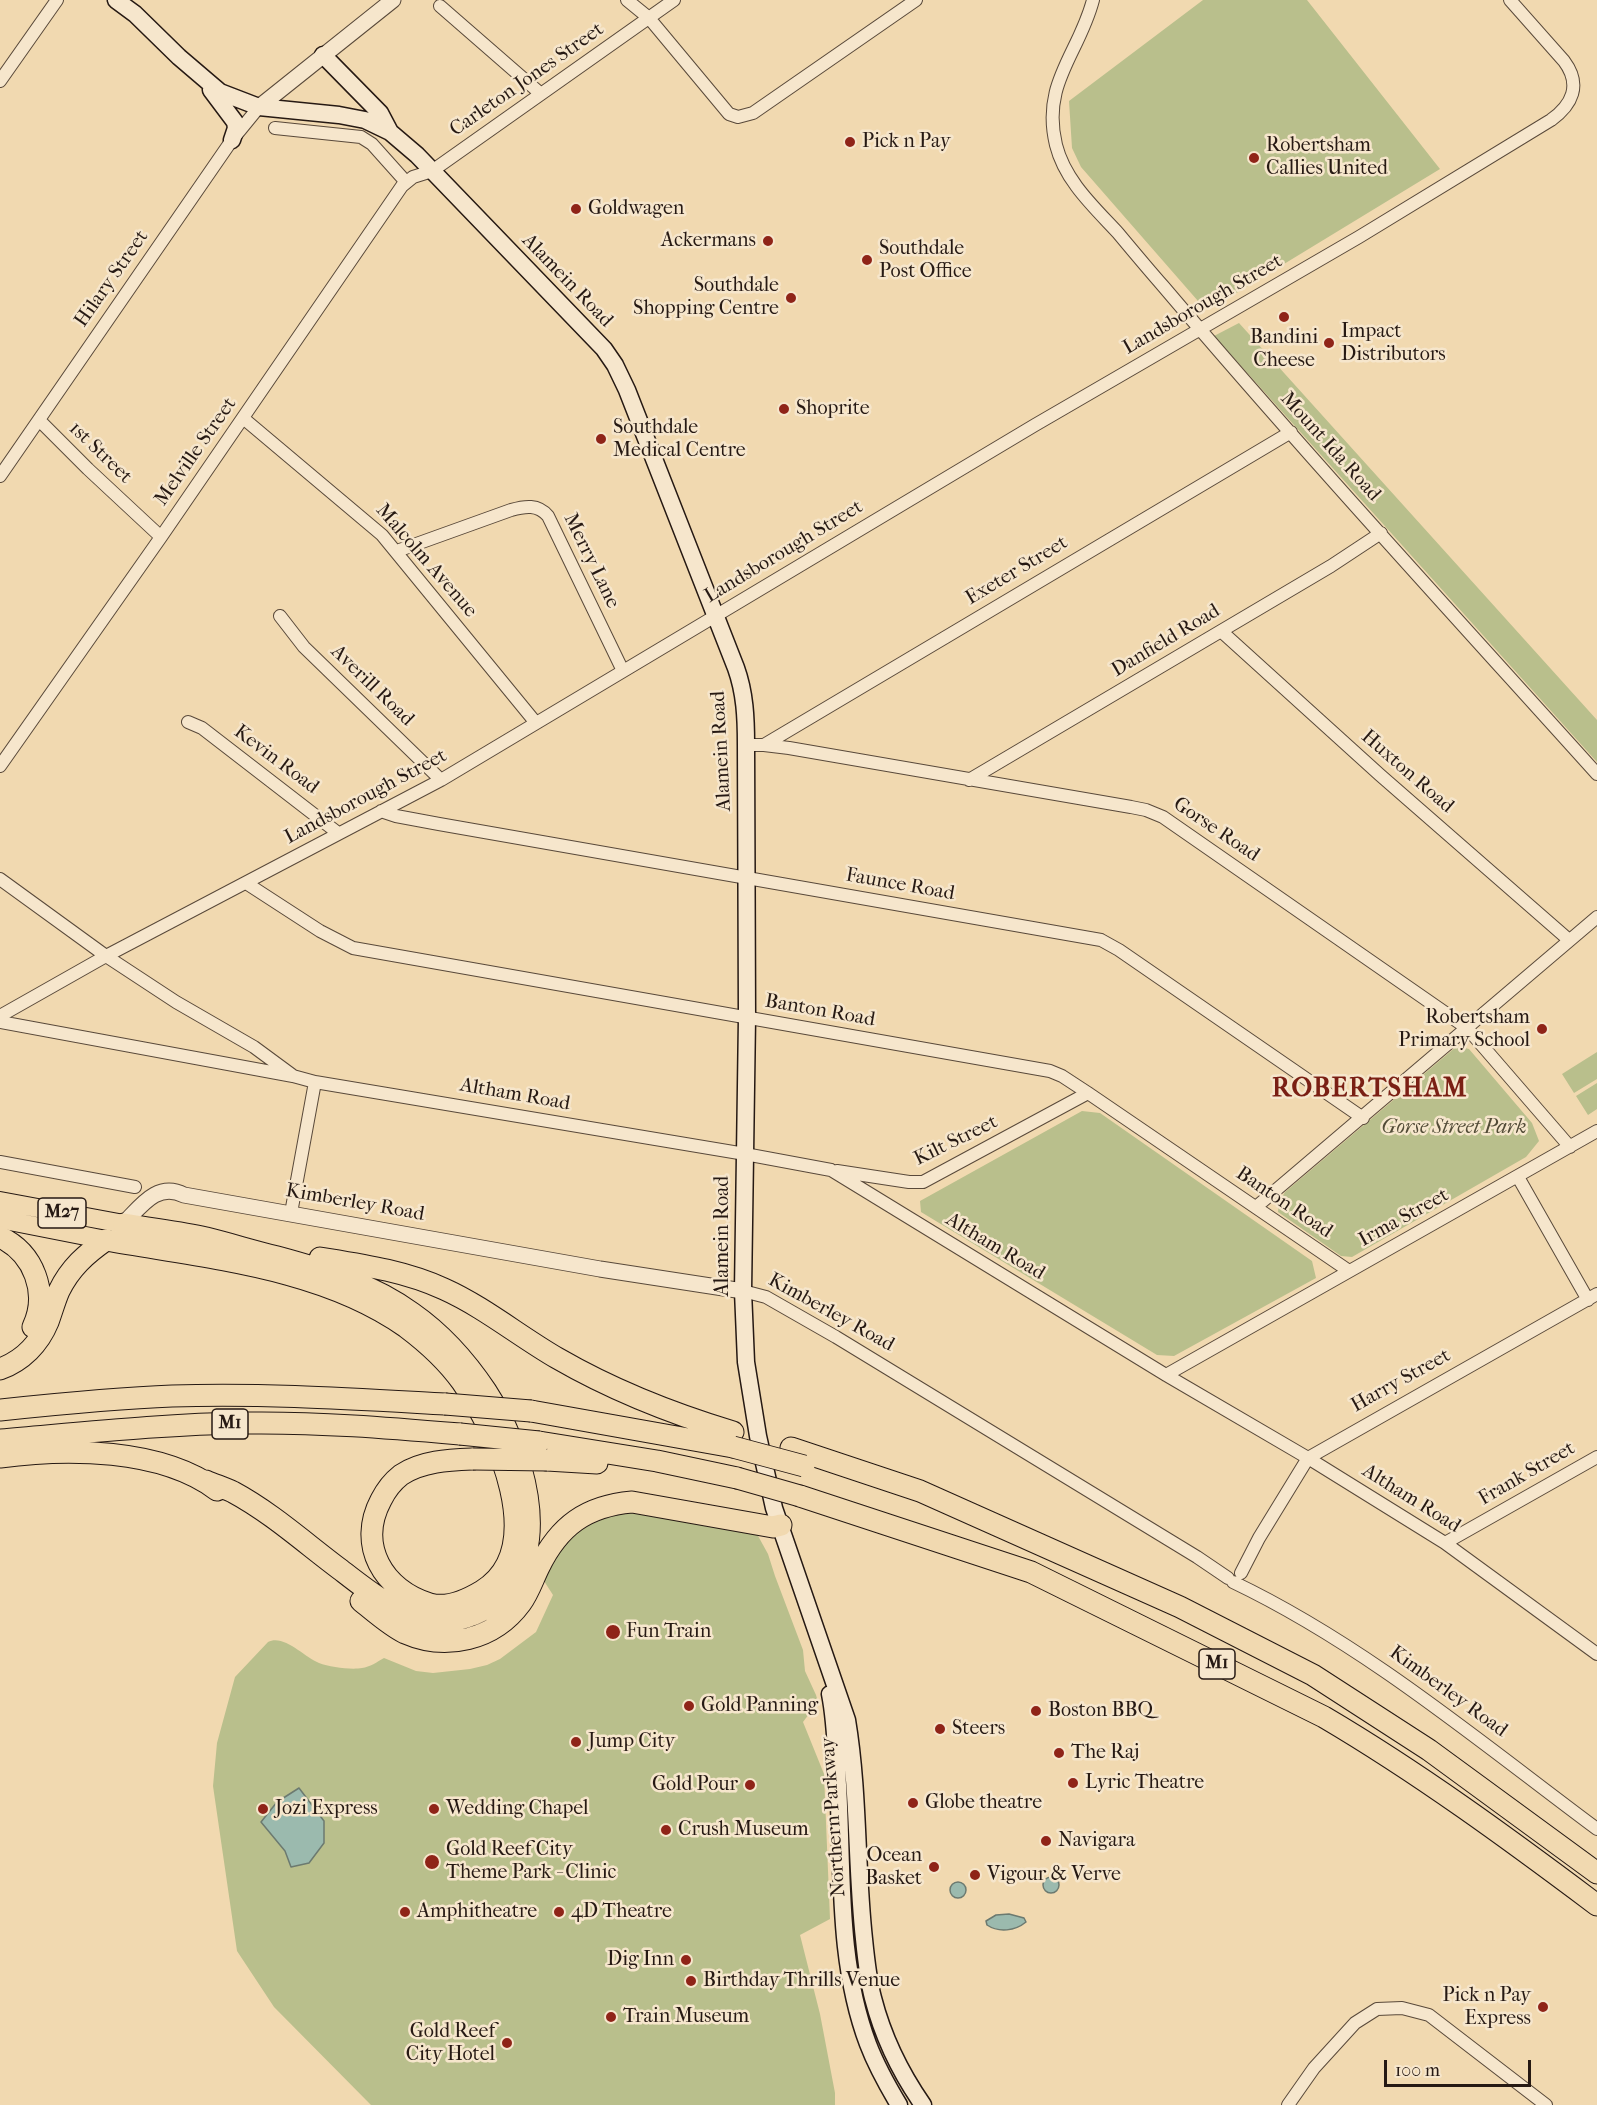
<!DOCTYPE html>
<style>
body{margin:0}
#map{position:relative;width:1597px;height:2105px;overflow:hidden;background:#f1d9b0;font-family:"IM FELL French Canon",serif}
canvas{display:block}
.scale{position:absolute;left:1384px;top:2060px;width:147px;height:27px;box-sizing:border-box;border:3px solid #261913;border-top:0;padding-left:8px;font-size:18px;line-height:21px;white-space:nowrap;color:#261913;-webkit-text-stroke:4px #f6e6cc;paint-order:stroke}
</style>
<div id="map">
<canvas width="1597" height="2105"></canvas>
<div class="scale">100 m</div>
</div>
<script>
const ctx = document.querySelector('canvas').getContext('2d');
ctx.lineJoin = 'round';
function fill(path, color) { ctx.fillStyle = color; ctx.fill(path, 'evenodd'); }
function stroke(path, color, width, dash) { ctx.strokeStyle = color; ctx.lineWidth = width; ctx.lineCap = dash ? 'butt' : 'round'; ctx.setLineDash(dash || []); ctx.stroke(path); }
function write(font, color, halo, rows, align = 'center') {
  ctx.font = font + ' "IM FELL French Canon",serif'; ctx.lineWidth = 5; ctx.setLineDash([]); ctx.textBaseline = 'middle'; ctx.strokeStyle = halo; ctx.fillStyle = color; for (const [text, x, y, turn = 0] of rows) {
    ctx.save(); ctx.translate(x, y); ctx.rotate((+turn || 0) * Math.PI / 180); ctx.textAlign = isNaN(turn) ? turn : align; if (halo) ctx.strokeText(text, 0, 0); ctx.fillText(text, 0, 0); ctx.restore();
  }
}
fill(new Path2D(`
 M 1203,0 L 1307,0 L 1440,169 L 1215,306 L 1198,301 L 1081,167 L 1072,148 L 1069,101 Z
 M 1239,323 L 1597,720 L 1597,762 L 1214,336 Z
 M 1457,1046 L 1469,1049 L 1532,1123 L 1539,1141 L 1526,1157 L 1352,1257 L 1341,1256 L 1278,1212 L 1279,1202 L 1285,1192 Z
 M 1597,1052 L 1597,1079 L 1574,1093 L 1562,1074 Z
 M 1597,1083 L 1597,1109 L 1588,1115 L 1576,1096 Z
 M 1082,1111 L 1100,1113 L 1312,1261 L 1316,1278 L 1174,1356 L 1157,1355 L 921,1212 L 920,1201 Z
 M 629,1512 L 757,1534 L 768,1554 L 775,1576 L 803,1650 L 805,1671 L 816,1695 L 818,1702 L 803,1722 L 824,1774 L 830,1919 L 800,1935 L 820,2014 L 835,2093 L 835,2105 L 371,2105 L 274,2007 L 237,1951 L 213,1786 L 217,1743 L 235,1677 L 268,1642 C 284,1634 304,1657 319,1663 C 330,1667 351,1670 362,1668 C 370,1667 377,1662 384,1658 L 416,1671 L 433,1673 L 470,1669 L 487,1665 L 500,1659 L 536,1632 L 553,1595 L 544,1581 C 554,1556 567,1533 593,1520 C 603,1515 618,1514 629,1512 Z`), '#b9bf8c');
const water = new Path2D(`
 M 299,1788 L 324,1821 L 324,1843 L 309,1863 L 291,1867 L 285,1851 L 261,1822 L 277,1802 Z
 M1043 1885a8 8 0 1 1 16 0a8 8 0 1 1-16 0Z
 M950 1890a8 8 0 1 1 16 0a8 8 0 1 1-16 0Z
 M 1009,1914 L 1024,1918 L 1026,1922 C 1015,1931 999,1933 987,1925 L 986,1921 L 996,1915 Z`);
fill(water, '#9bbaae');
stroke(water, '#6c7a70', 1.5);
const minor = new Path2D(`
 M 627,0 L 649,18 L 729,114 L 738,117 L 753,113 L 916,0
 M 1093,0 C 1079,54 1041,83 1056,145 C 1065,181 1094,207 1118,233 C 1133,251 1148,269 1163,286 C 1304,452 1451,612 1597,774
 M 440,6 L 541,94
 M 0,81 L 57,0
 M 275,128 L 361,137 L 372,144 L 406,182
 M 243,418 L 382,535 L 536,723
 M 39,420 L 88,469 L 161,537
 M 0,476 L 232,140 L 259,107
 M 397,551 L 511,510 C 525,506 538,504 548,516 L 623,671
 M 280,616 L 304,647 L 441,780
 M 1221,631 L 1380,775 L 1569,940
 M 188,722 L 202,728 L 338,833
 M 746,745 L 764,745 L 789,748 L 1131,807 L 1146,810 L 1163,817 L 1467,1028 L 1570,1147
 M 764,745 L 1291,432
 M 0,766 L 161,537 L 402,186 L 413,177 L 432,171 L 674,0
 M 969,780 L 1331,566 L 1381,533
 M 381,811 L 396,816 L 439,824 L 1101,940 L 1119,950 L 1363,1118
 M 0,879 L 106,956 L 176,1002 L 254,1047 L 292,1075
 M 246,883 L 320,931 L 353,948 L 1050,1071 L 1062,1076 L 1088,1093 L 1349,1271
 M 0,1016 L 106,956 L 441,780 L 1035,425 L 1359,237 L 1551,120 C 1572,105 1582,85 1564,61 L 1510,0
 M 0,1022 L 293,1076 L 315,1082 L 745,1154 L 831,1170 L 1166,1375 L 1308,1458 L 1445,1543 L 1597,1654
 M 0,1162 L 135,1187
 M 837,1171 L 909,1182 L 923,1182 L 1088,1093
 M 1518,1177 L 1588,1300
 M 1256,1207 L 1597,917
 M 291,1213 L 315,1082
 M 743,1291 L 766,1297 L 836,1337 L 1197,1557 L 1228,1578
 M 1166,1375 L 1597,1131
 M 1445,1543 L 1597,1457
 M 1241,1573 L 1259,1538 L 1308,1458 L 1597,1294
 M 1233,1582 C 1365,1645 1480,1742 1597,1829
 M 1288,2105 L 1314,2068 L 1355,2023 L 1377,2009 L 1402,2008 L 1429,2015 L 1546,2105`);
const tertiary = new Path2D(`
 M 259,107 L 393,0
 M 119,1228 C 138,1211 155,1180 184,1195 L 600,1269 L 743,1291`);
const secondary = new Path2D(`
 M 116,0 L 135,14 L 179,57 L 220,92 L 259,107 L 339,115 L 365,120 L 390,132 L 417,155 L 604,349 L 615,365 L 627,390 L 736,668 C 745,693 746,718 746,745 L 747,1018 L 743,1291 L 746,1362 L 758,1436 L 774,1508 L 847,1720 C 859,1792 856,1866 864,1939 C 866,1959 868,1979 873,1998 C 883,2037 900,2072 923,2105
 M 323,55 L 380,113 L 390,132
 M 211,90 L 235,122 L 236,128 L 232,140
 M 830,1694 C 836,1724 836,1755 838,1785 C 843,1871 837,1962 868,2044 C 876,2065 887,2085 899,2105`);
const primary = new Path2D(`
 M 0,1201 L 124,1224
 M 0,1219 L 106,1240`);
const motorway = new Path2D(`
 M 124,1224 C 151,1229 179,1232 206,1238 C 230,1244 253,1251 277,1257 C 325,1270 372,1284 412,1313 C 442,1334 466,1361 486,1391 C 521,1445 557,1549 498,1600 C 480,1615 453,1624 430,1620 C 395,1613 368,1591 341,1570 C 306,1544 272,1513 233,1492 C 225,1488 215,1485 206,1481
 M 0,1237 C 34,1253 49,1293 33,1327
 M 320,1258 C 363,1265 405,1271 444,1289 C 484,1307 519,1336 557,1358 C 614,1391 670,1413 733,1432
 M 0,1369 C 22,1361 39,1344 48,1322 C 52,1311 55,1300 59,1291 C 70,1268 86,1254 106,1240 C 206,1258 321,1267 406,1327 C 426,1342 447,1361 462,1382 C 496,1431 551,1549 482,1591 C 467,1600 448,1609 430,1604 C 383,1590 357,1545 381,1500 C 386,1490 392,1482 401,1475 C 422,1461 449,1460 473,1459
 M 0,1410 C 57,1404 115,1398 172,1396 C 263,1393 354,1399 445,1404
 M 531,1411 L 733,1447
 M 0,1440 C 82,1433 164,1424 246,1423 C 318,1422 389,1428 460,1434
 M 539,1442 L 657,1461 L 737,1478
 M 791,1448 L 920,1491 L 1180,1607 L 1313,1675 L 1429,1750 L 1597,1873
 M 0,1457 C 66,1448 161,1448 217,1490
 M 547,1460 L 597,1463
 M 800,1496 L 1031,1572 L 1324,1717 C 1419,1773 1509,1839 1597,1905
 M 361,1601 C 375,1612 389,1625 405,1633 C 446,1651 494,1640 521,1603 C 529,1592 533,1579 539,1567 C 559,1526 586,1506 632,1502 L 773,1527 L 781,1525`);
stroke(minor, '#59493a', 14);
stroke(tertiary, '#59493a', 17);
stroke(secondary, '#261913', 19);
stroke(primary, '#261913', 20);
stroke(motorway, '#261913', 23);
stroke(minor, '#f6e6cc', 12);
stroke(tertiary, '#f6e6cc', 15);
stroke(secondary, '#f6e6cc', 16);
stroke(primary, '#f1d9b0', 18);
stroke(motorway, '#f1d9b0', 21);
const motorwayBridge = new Path2D(`
 M 445,1404 L 531,1411
 M 460,1434 L 539,1442
 M 733,1447 L 804,1466
 M 473,1459 L 547,1460
 M 737,1478 L 800,1496`);
stroke(motorwayBridge, '#261913', 23, []);
stroke(motorwayBridge, '#f1d9b0', 21);
for (const [x, y, r, color] of [
 [850,142,6,"#8f2418"],
 [1254,158,6,"#8f2418"],
 [576,209,6,"#8f2418"],
 [768,241,6,"#8f2418"],
 [867,260,6,"#8f2418"],
 [791,298,6,"#8f2418"],
 [1284,317,6,"#8f2418"],
 [1329,343,6,"#8f2418"],
 [784,409,6,"#8f2418"],
 [601,439,6,"#8f2418"],
 [1542,1029,6,"#8f2418"],
 [613,1632,8,"#8f2418"],
 [689,1706,6,"#8f2418"],
 [1036,1711,6,"#8f2418"],
 [940,1729,6,"#8f2418"],
 [576,1742,6,"#8f2418"],
 [1059,1753,6,"#8f2418"],
 [1073,1783,6,"#8f2418"],
 [750,1785,6,"#8f2418"],
 [913,1803,6,"#8f2418"],
 [263,1809,6,"#8f2418"],
 [434,1809,6,"#8f2418"],
 [666,1830,6,"#8f2418"],
 [1046,1841,6,"#8f2418"],
 [432,1862,8,"#8f2418"],
 [934,1867,6,"#8f2418"],
 [975,1875,6,"#8f2418"],
 [405,1912,6,"#8f2418"],
 [559,1912,6,"#8f2418"],
 [686,1960,6,"#8f2418"],
 [691,1981,6,"#8f2418"],
 [1543,2007,6,"#8f2418"],
 [611,2017,6,"#8f2418"],
 [507,2043,6,"#8f2418"]
]) { const dot = new Path2D(); dot.arc(x, y, r, 0, 2 * Math.PI); ctx.fillStyle = color; ctx.fill(dot); stroke(dot, '#f6e6cc', 2); }
for (const [x, y, w] of [
 [62,1213,48],
 [230,1424,36],
 [1217,1664,36]
]) { const box = new Path2D(); box.roundRect(x - w / 2, y - 15, w, 30, 4.5); ctx.fillStyle = '#f6e6cc'; ctx.fill(box); stroke(box, '#261913', 1.5); }
write('bold 18px', '#261913', null, [
 ["M27",62,1213],
 ["M1",230,1424],
 ["M1",1217,1664]
]);
write('20px', '#261913', '#f6e6cc', [
 ["Carleton Jones Street",527,80,-35],
 ["Hilary Street",112,279,-55],
 ["Alamein Road",567,281,46],
 ["Landsborough Street",1203,305,-30],
 ["Mount Ida Road",1330,447,48],
 ["Melville Street",196,452,-55],
 ["1st Street",100,453,44],
 ["Landsborough Street",784,552,-31],
 ["Malcolm Avenue",426,561,49],
 ["Merry Lane",591,561,64],
 ["Exeter Street",1017,571,-31],
 ["Danfield Road",1166,641,-31],
 ["Averill Road",372,686,44],
 ["Alamein Road",722,751,-93],
 ["Kevin Road",276,760,37],
 ["Huxton Road",1407,772,41],
 ["Landsborough Street",366,797,-28],
 ["Gorse Road",1216,830,34],
 ["Faunce Road",900,885,10],
 ["Banton Road",820,1011,10],
 ["Altham Road",515,1095,10],
 ["Kilt Street",956,1141,-26],
 ["Kimberley Road",355,1203,10],
 ["Banton Road",1284,1203,34],
 ["Irma Street",1404,1218,-29],
 ["Alamein Road",723,1236,-90],
 ["Altham Road",995,1247,31],
 ["Kimberley Road",831,1313,29],
 ["Harry Street",1401,1381,-29],
 ["Frank Street",1527,1474,-30],
 ["Altham Road",1411,1499,32],
 ["Kimberley Road",1448,1692,36],
 ["Northern Parkway",834,1817,-94]
]);
write('20px', '#261913', '#f6e6cc', [
 ["Pick n Pay",862,142],
 ["Robertsham",1266,146],
 ["Callies United",1266,169],
 ["Goldwagen",588,209],
 ["Ackermans",756,241,"right"],
 ["Southdale",879,249],
 ["Post Office",879,272],
 ["Southdale",779,286,"right"],
 ["Shopping Centre",779,309,"right"],
 ["Impact",1341,332],
 ["Distributors",1341,355],
 ["Bandini",1284,338,"center"],
 ["Cheese",1284,361,"center"],
 ["Shoprite",796,409],
 ["Southdale",613,428],
 ["Medical Centre",613,451],
 ["Robertsham",1530,1018,"right"],
 ["Primary School",1530,1041,"right"],
 ["Fun Train",626,1632],
 ["Gold Panning",701,1706],
 ["Boston BBQ",1048,1711],
 ["Steers",952,1729],
 ["Jump City",588,1742],
 ["The Raj",1071,1753],
 ["Lyric Theatre",1085,1783],
 ["Gold Pour",738,1785,"right"],
 ["Globe theatre",925,1803],
 ["Jozi Express",275,1809],
 ["Wedding Chapel",446,1809],
 ["Crush Museum",678,1830],
 ["Navigara",1058,1841],
 ["Gold Reef City",446,1850],
 ["Theme Park - Clinic",446,1873],
 ["Ocean",922,1856,"right"],
 ["Basket",922,1879,"right"],
 ["Vigour & Verve",987,1875],
 ["Amphitheatre",417,1912],
 ["4D Theatre",571,1912],
 ["Dig Inn",674,1960,"right"],
 ["Birthday Thrills Venue",703,1981],
 ["Pick n Pay",1531,1996,"right"],
 ["Express",1531,2019,"right"],
 ["Train Museum",623,2017],
 ["Gold Reef",495,2032,"right"],
 ["City Hotel",495,2055,"right"]
], 'left');
write('italic 20px', '#524b37', '#f6e6cc', [
 ["Gorse Street Park",1454,1128]
]);
ctx.letterSpacing = '1.5px';
write('bold 26px', '#7a1f14', '#f6e6cc', [
 ["ROBERTSHAM",1370,1090]
]);
ctx.letterSpacing = '0px';
</script>
